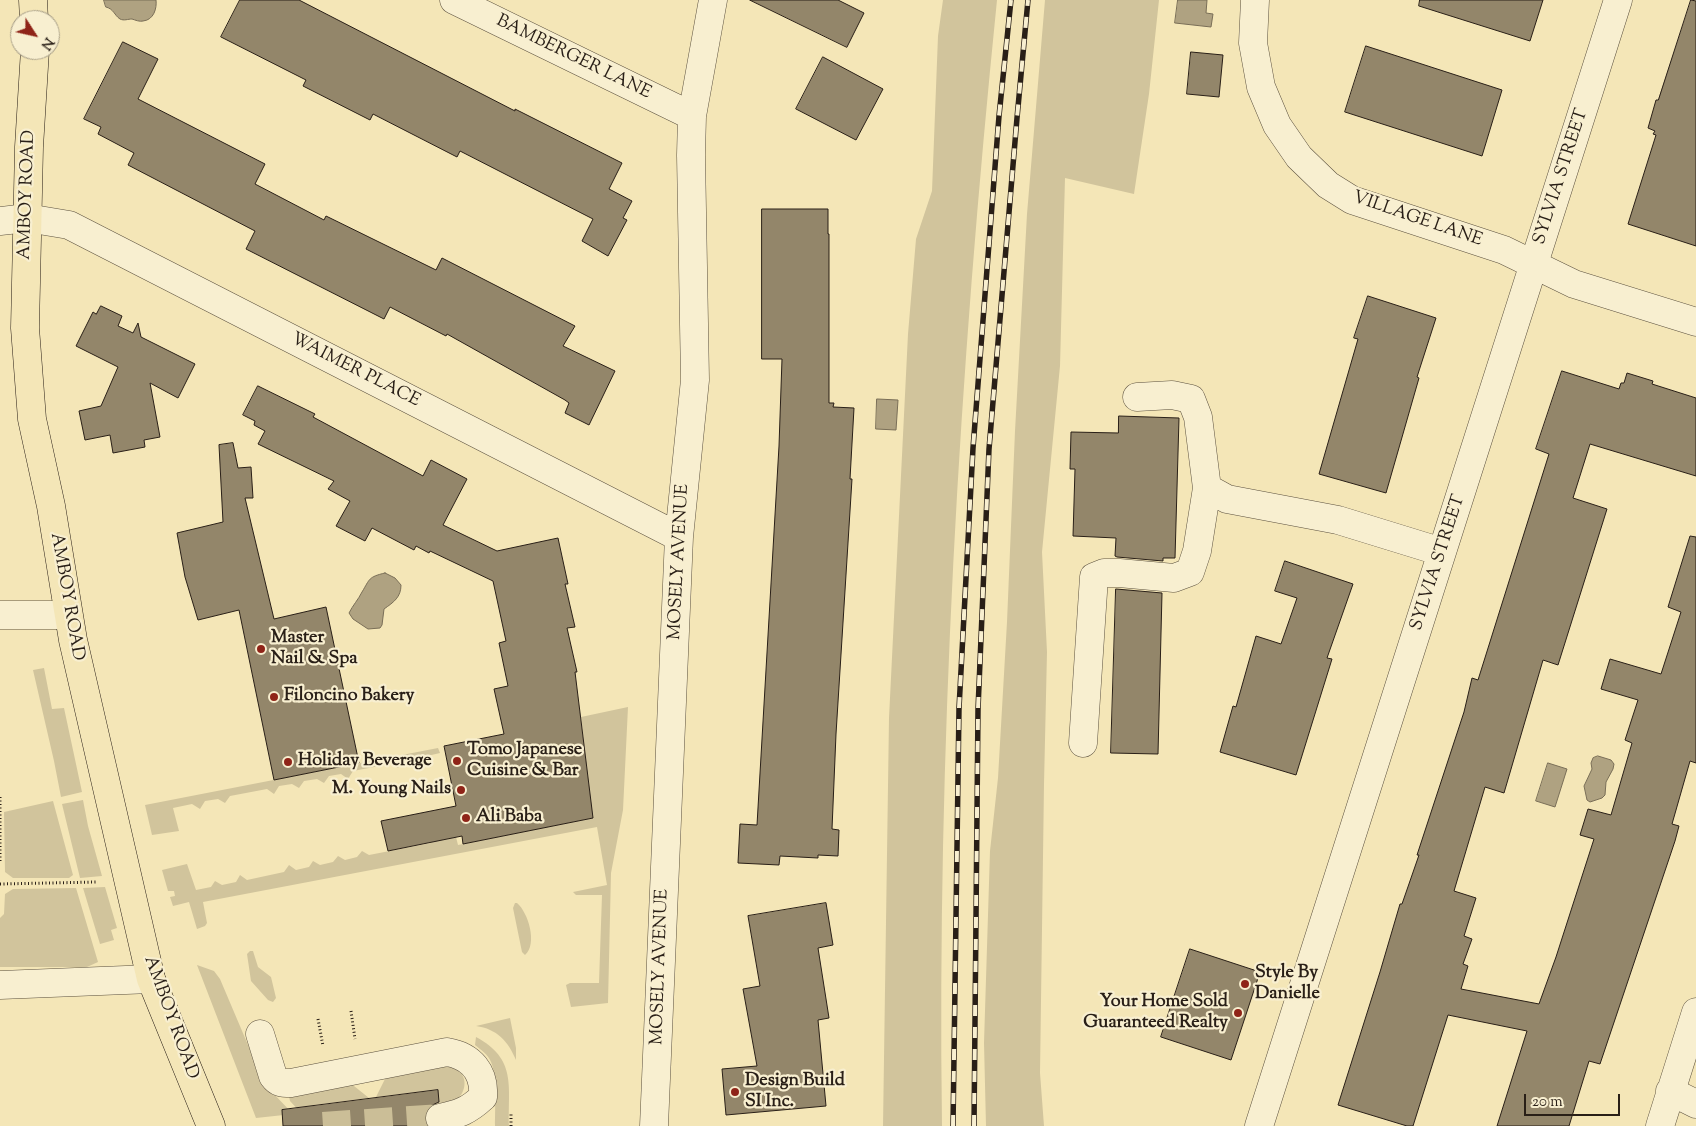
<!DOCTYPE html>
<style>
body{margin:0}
#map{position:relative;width:1696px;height:1126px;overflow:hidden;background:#f4e6b7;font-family:"Sorts Mill Goudy",serif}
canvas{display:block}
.north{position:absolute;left:10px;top:10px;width:50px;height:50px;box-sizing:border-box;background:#f8efd0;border:1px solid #a59c86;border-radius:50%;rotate:125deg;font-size:14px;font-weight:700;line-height:20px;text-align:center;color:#291f17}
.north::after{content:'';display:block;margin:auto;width:18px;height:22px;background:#8f2418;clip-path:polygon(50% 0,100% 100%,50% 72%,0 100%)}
.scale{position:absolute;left:1524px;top:1094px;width:96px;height:22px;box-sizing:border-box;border:2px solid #291f17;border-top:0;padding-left:6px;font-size:15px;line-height:18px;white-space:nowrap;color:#291f17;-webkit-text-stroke:4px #f8efd0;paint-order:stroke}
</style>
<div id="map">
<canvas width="1696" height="1126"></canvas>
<div class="north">N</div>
<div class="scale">20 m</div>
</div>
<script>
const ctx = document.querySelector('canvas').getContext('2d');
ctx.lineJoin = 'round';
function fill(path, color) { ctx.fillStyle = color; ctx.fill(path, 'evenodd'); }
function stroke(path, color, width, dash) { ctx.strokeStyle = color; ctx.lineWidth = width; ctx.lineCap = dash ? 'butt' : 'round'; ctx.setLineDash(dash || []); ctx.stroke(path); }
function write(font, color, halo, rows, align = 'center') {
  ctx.font = font + ' "Sorts Mill Goudy",serif'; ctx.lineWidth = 4.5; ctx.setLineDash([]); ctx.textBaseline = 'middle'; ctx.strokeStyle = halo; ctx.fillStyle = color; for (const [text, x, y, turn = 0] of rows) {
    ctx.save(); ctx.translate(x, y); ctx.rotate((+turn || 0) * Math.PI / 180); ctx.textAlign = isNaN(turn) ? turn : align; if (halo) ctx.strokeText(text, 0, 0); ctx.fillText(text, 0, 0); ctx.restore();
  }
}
fill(new Path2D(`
 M 943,0 L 997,0 C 959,374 937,750 942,1126 L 883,1126 L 889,718 L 908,334 L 916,239 L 932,191 L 938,36 Z
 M 1045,0 L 1159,0 L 1149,94 L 1134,194 L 1065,178 L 1060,366 L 1042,552 L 1047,652 L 1044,784 L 1040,1073 L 1044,1126 L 986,1126 L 984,1043 L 990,851 L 998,778 L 1007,622 L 1015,431 L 1027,214 Z
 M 44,668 L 52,709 L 64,708 L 82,792 L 61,797 L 54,761 L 33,670 Z
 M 628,707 L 623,810 L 611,873 L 608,1003 L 571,1007 L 566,985 L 570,983 L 599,983 L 602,895 L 576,895 L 573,892 L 607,885 L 597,827 L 203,902 L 207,923 L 205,926 L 197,929 L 189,902 L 173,906 L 170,897 L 175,896 L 174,891 L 168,891 L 162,870 L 187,864 L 196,890 L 211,887 L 215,881 L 222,885 L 236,882 L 240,875 L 247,880 L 284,872 L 289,865 L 296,870 L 309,867 L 313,861 L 320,865 L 333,862 L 338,856 L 345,860 L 357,857 L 362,851 L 369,855 L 431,843 L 437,835 L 444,840 L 456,837 L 458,845 L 592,818 L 581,717 Z
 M 438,748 L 440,753 L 427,756 L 423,763 L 416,759 L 402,761 L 398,768 L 390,764 L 353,771 L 348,779 L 341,774 L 329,776 L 324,783 L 317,779 L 304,781 L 299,788 L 292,784 L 279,786 L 274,794 L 267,789 L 230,796 L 225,803 L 218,799 L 205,801 L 200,809 L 192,804 L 173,808 L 179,831 L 152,835 L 145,805 Z
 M 83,800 L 88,826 L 102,876 L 80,878 L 62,804 Z
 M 53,801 L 73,875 L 69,878 L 13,878 L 5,872 L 4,812 Z
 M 105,887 L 117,928 L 111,930 L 114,940 L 100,944 L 83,888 Z
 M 76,888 L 98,962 L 87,967 L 0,967 L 0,918 L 4,914 L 5,894 L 13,889 Z
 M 515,903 L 517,903 C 528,912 538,944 525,955 L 522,952 L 513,908 Z
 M 250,951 L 253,951 L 258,967 L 271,977 L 276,998 L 273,1002 L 268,1000 L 251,981 L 247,954 Z
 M 197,965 L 214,971 L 220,979 L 262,1078 L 271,1091 L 293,1114 L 256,1118 Z
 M 510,1018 L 516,1048 L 516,1060 C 508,1041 497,1029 476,1026 Z
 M 476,1037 C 517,1059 508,1086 509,1126 L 495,1126 C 495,1110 497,1076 491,1062 C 488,1054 481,1050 475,1045 Z
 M 442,1060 C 448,1064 455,1067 460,1072 C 468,1080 465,1095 455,1100 C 450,1102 444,1102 439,1103 L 437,1090 L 376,1097 L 388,1073 Z
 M 349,1082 L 369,1098 L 314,1105 L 314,1113 L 302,1114 L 290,1101 L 288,1092 Z`), '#d1c49c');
const water = new Path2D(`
 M 104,0 L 156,0 C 157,8 154,20 143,21 C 140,22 135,20 132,19 C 128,19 124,21 120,19 C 114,15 114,9 106,7 Z
 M 1178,0 L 1207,0 L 1206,13 L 1213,14 L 1211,27 L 1175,23 Z
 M 877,399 L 898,400 L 896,430 L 876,429 Z
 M 385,573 L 395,578 L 401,585 C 401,597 394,602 384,609 L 382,625 L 380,628 L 368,629 L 353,619 L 349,613 C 353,605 358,600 362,592 C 370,579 368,577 385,573 Z
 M 1598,756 L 1611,760 L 1614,764 L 1613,769 L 1606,782 L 1605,795 L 1602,798 L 1590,802 L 1587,800 L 1584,786 L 1592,769 L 1591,763 L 1593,758 Z
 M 1548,763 L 1567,769 L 1555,807 L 1536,801 Z`);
fill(water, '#afa281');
stroke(water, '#796e57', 1);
const building = new Path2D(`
 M 240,0 L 299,0 L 515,111 L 515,109 L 622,163 L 609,189 L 632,201 L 623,218 L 627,220 L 608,256 L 582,241 L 593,219 L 460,151 L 457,157 L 373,114 L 370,120 L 303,86 L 306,80 L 221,37 Z
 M 750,0 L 838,0 L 864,13 L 847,47 Z
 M 1420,0 L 1543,0 L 1530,41 L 1419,6 Z
 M 1691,0 L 1696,1 L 1696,246 L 1628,224 L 1656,135 L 1653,134 L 1655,131 L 1648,128 L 1656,100 L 1658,100 Z
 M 123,42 L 158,59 L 138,99 L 265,164 L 255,184 L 324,220 L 326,216 L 436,270 L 442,258 L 575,326 L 563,346 L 615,371 L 589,425 L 565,413 L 569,403 L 565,400 L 447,334 L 446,336 L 390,307 L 384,319 L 246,249 L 255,231 L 128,165 L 134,153 L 98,134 L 101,127 L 84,119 Z
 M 1366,46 L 1502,90 L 1482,156 L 1345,112 Z
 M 1191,52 L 1223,55 L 1219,97 L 1187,94 Z
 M 823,57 L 883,89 L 856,140 L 796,109 Z
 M 762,209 L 828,209 L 828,234 L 829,234 L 829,403 L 834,403 L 833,407 L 854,408 L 850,479 L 852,479 L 836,734 L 832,829 L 839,830 L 838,856 L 818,855 L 818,858 L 780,856 L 779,865 L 738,863 L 740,824 L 757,825 L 779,446 L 782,359 L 762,359 Z
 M 1368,296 L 1436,318 L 1417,377 L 1419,378 L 1386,493 L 1319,474 L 1358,339 L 1354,338 Z
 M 101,306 L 122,316 L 118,326 L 133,333 L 138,323 L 141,337 L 195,364 L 178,398 L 150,383 L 160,437 L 144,440 L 145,447 L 113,453 L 110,435 L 85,440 L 79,411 L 101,406 L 118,367 L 76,346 L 93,312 L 96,314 Z
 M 1562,371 L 1619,389 L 1621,383 L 1624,383 L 1627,373 L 1653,381 L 1652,384 L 1696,398 L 1696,476 L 1590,444 L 1573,498 L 1607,509 L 1558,665 L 1543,660 L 1504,793 L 1485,787 L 1454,891 L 1476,898 L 1464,936 L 1472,939 L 1463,964 L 1468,966 L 1461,989 L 1539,1004 L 1556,957 L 1594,839 L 1580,835 L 1588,809 L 1611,815 L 1632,743 L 1625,740 L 1638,700 L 1601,689 L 1610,659 L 1661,674 L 1681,612 L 1668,607 L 1690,536 L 1696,537 L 1696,763 L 1690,761 L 1672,824 L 1679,826 L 1675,841 L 1600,1064 L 1589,1061 L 1569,1126 L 1497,1126 L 1527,1031 L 1448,1015 L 1413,1126 L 1407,1126 L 1338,1105 L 1380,972 L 1400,904 L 1402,904 L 1419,855 L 1417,855 L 1464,712 L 1472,678 L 1478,680 L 1549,454 L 1536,449 Z
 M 258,386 L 315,414 L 313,417 L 423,476 L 431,460 L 467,479 L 443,525 L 497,551 L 558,538 L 568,584 L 565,584 L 575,627 L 567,628 L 577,672 L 575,672 L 593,818 L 463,844 L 462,836 L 388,851 L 381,821 L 456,806 L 444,746 L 504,734 L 494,689 L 508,686 L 499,643 L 506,641 L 493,581 L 430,551 L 429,553 L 416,546 L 414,550 L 372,528 L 365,541 L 336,526 L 350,501 L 328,489 L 334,481 L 258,444 L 265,431 L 254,425 L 255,421 L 243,415 Z
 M 1119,416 L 1179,418 L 1175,558 L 1163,558 L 1163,561 L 1117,557 L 1115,556 L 1116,538 L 1073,536 L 1075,469 L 1070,469 L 1071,432 L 1118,433 Z
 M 233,443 L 238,468 L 251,467 L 253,498 L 245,498 L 274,619 L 326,607 L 359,763 L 274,780 L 239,610 L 198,620 L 185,577 L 177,533 L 223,522 L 219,445 Z
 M 1285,561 L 1353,584 L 1327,658 L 1332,659 L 1296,775 L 1220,752 L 1233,706 L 1236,707 L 1256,636 L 1281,644 L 1297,598 L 1275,591 Z
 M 1116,589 L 1162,593 L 1158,754 L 1111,753 Z
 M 826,903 L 833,945 L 818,948 L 829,1018 L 818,1020 L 826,1106 L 726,1115 L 722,1069 L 757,1066 L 743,989 L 760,986 L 748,916 Z
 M 1190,949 L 1260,972 L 1231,1060 L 1161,1037 Z
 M 438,1090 L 439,1102 L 430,1106 L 425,1114 L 425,1121 L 427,1126 L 283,1126 L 282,1110 Z`);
fill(building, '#93866a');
stroke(building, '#291f17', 1);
stroke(new Path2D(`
 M 323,1126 L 440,1118`), '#cbbe97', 28, [28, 14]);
const minor = new Path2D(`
 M 454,0 L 692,116
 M 1255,0 L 1253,43 L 1261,87 L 1277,125 L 1299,157 L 1328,185 L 1352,200 L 1504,250 L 1574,284 L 1696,322
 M 0,221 L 27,218 L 69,225 L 679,537
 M 1137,397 L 1172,395 L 1191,399 L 1198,417 L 1207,488 L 1227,499 L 1338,520 L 1442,552
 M 0,615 L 68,615
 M 1083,743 L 1094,577 L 1104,573 L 1119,573 L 1174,578 L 1190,572 L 1197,551 L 1207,488
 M 0,985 L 151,979
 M 260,1034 L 273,1076 C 278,1083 282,1083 291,1083 L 447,1052 C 471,1056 485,1072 483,1097 C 468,1111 459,1114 440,1118
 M 1670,1091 L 1696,1104
 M 654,1126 L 679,537 L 695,380 L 691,155 L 692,116 L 713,0
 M 1259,1126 L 1618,0
 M 1660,1126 L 1696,1012`);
const major = new Path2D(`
 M 33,0 L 34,20
 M 35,50 L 29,147 L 25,328 L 32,419 L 51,506 L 73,640 L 151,979 L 211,1126`);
stroke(minor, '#5c513f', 29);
stroke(major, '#291f17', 29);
stroke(new Path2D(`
 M 0,797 L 0,862
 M 0,884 L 97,882
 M 351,1011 L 355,1039
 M 318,1019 L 323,1046
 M 511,1126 L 511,1112`), '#291f17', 3, [1, 2.5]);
stroke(minor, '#f8efd0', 28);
stroke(major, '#f4e6b7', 28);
const rail = new Path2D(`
 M 953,1126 L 959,708 L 973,448 L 999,116 L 1011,0
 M 974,1126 L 978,709 L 989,449 L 1017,118 L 1028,0`);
stroke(rail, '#291f17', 5.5);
stroke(rail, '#f8efd0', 4, [11]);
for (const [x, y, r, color] of [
 [261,649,5,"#8f2418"],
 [274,697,5,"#8f2418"],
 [457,761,5,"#8f2418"],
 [288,762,5,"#8f2418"],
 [461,790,5,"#8f2418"],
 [466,818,5,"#8f2418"],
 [1245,984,5,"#8f2418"],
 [1238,1013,5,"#8f2418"],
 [735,1092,5,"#8f2418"]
]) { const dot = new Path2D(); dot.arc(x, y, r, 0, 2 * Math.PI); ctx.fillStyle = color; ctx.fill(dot); stroke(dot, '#f8efd0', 2); }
write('18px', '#291f17', '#f8efd0', [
 ["BAMBERGER LANE",573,58,26],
 ["SYLVIA STREET",1562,177,-72],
 ["AMBOY ROAD",28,195,-88],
 ["VILLAGE LANE",1417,220,19],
 ["WAIMER PLACE",355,371,27],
 ["MOSELY AVENUE",680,562,-87],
 ["SYLVIA STREET",1439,563,-72],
 ["AMBOY ROAD",66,597,80],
 ["MOSELY AVENUE",661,967,-88],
 ["AMBOY ROAD",170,1018,70]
]);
write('bold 18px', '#291f17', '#f8efd0', [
 ["Master",271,639],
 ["Nail & Spa",271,660],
 ["Filoncino Bakery",284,697],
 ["Tomo Japanese",467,751],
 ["Cuisine & Bar",467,772],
 ["Holiday Beverage",298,762],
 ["M. Young Nails",451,790,"right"],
 ["Ali Baba",476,818],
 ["Style By",1255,974],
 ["Danielle",1255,995],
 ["Your Home Sold",1228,1003,"right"],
 ["Guaranteed Realty",1228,1024,"right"],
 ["Design Build",745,1082],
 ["SI Inc.",745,1103]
], 'left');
</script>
